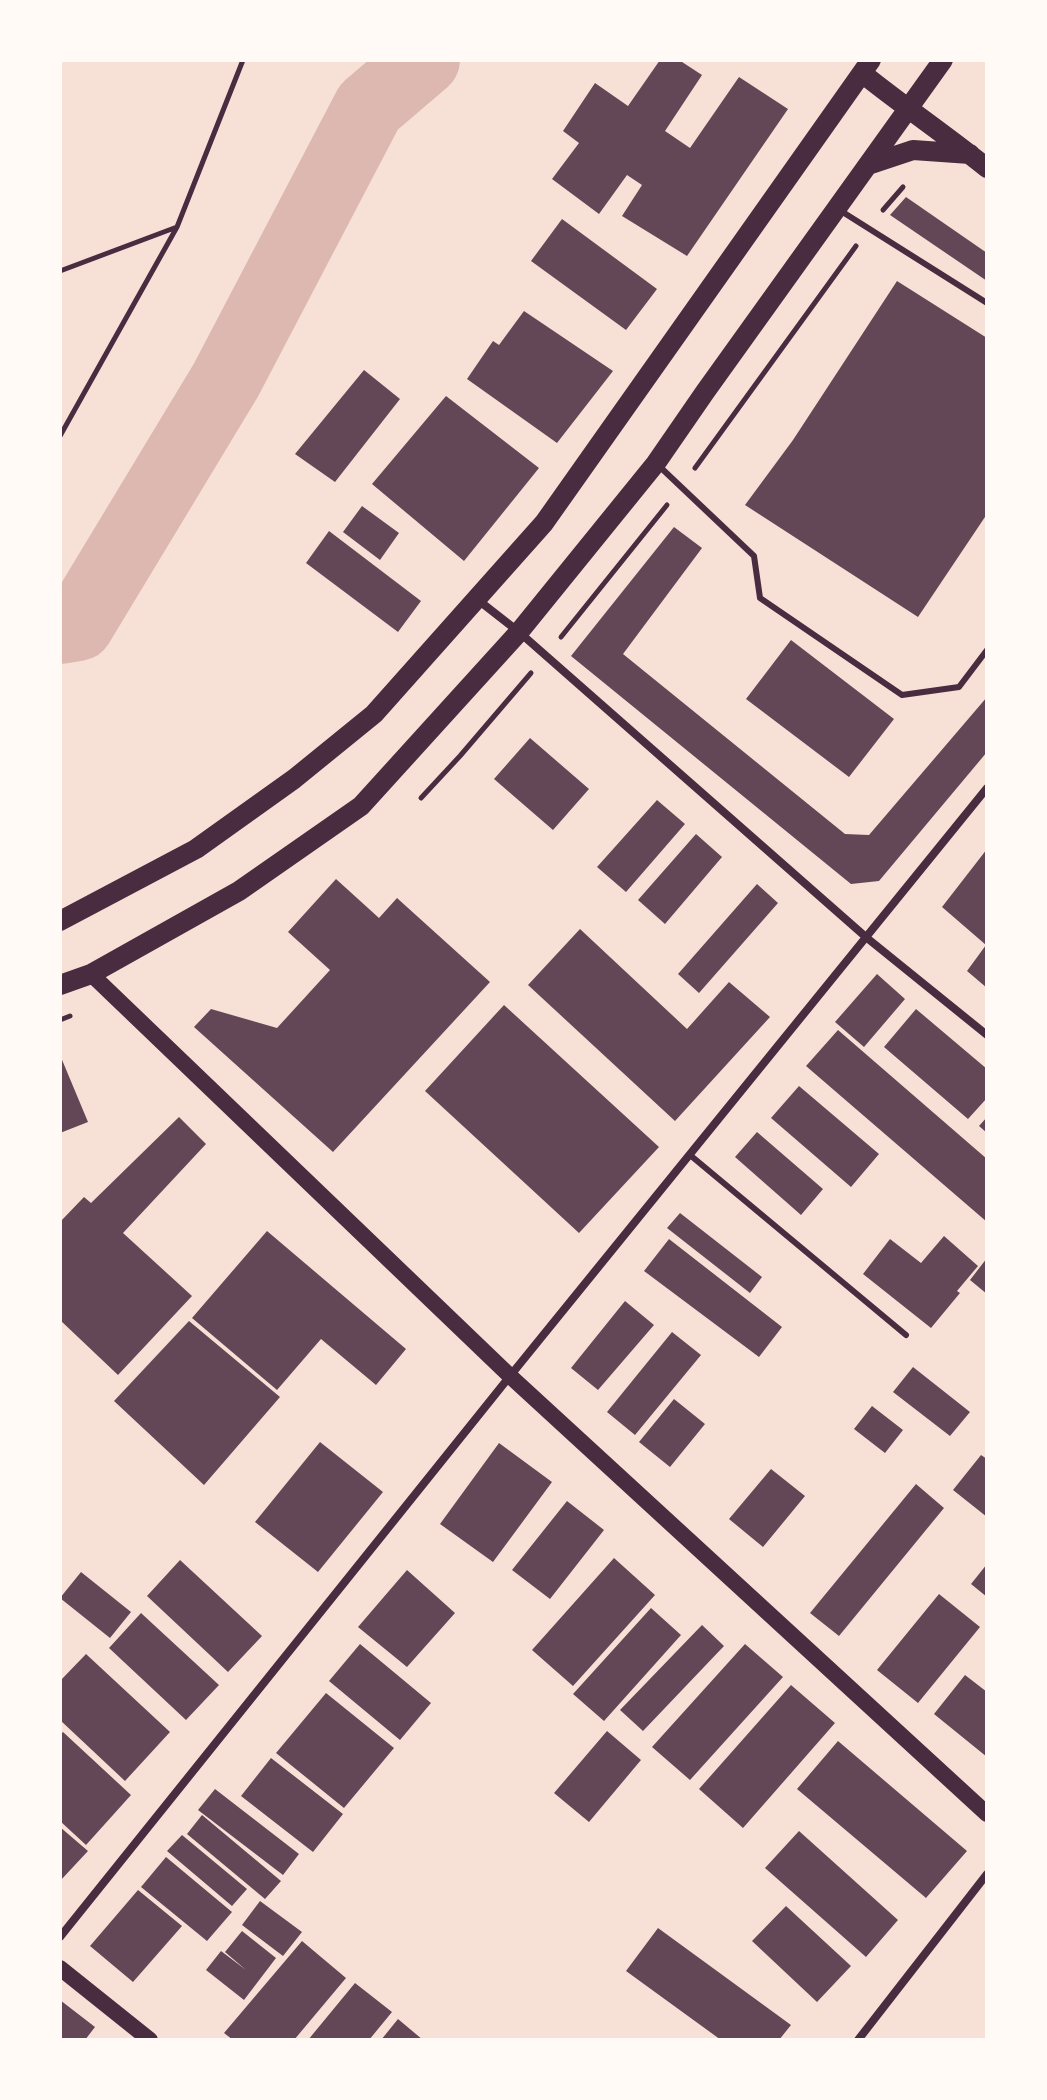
<!DOCTYPE html>
<style>
body{margin:0}
#map{position:relative;width:1047px;height:2100px;overflow:hidden;background:#f7e1d7;font-family:"Playfair Display",serif}
canvas{display:block}
.frame{position:absolute;inset:0;border:62px solid #fffaf5;pointer-events:none}
</style>
<div id="map">
<canvas width="1047" height="2100"></canvas>
<div class="frame"></div>
</div>
<script>
const ctx = document.querySelector('canvas').getContext('2d');
ctx.lineJoin = 'round';
function stroke(path, color, width, dash) { ctx.strokeStyle = color; ctx.lineWidth = width; ctx.lineCap = dash ? 'butt' : 'round'; ctx.setLineDash(dash || []); ctx.stroke(path); }
function fill(path, color) { ctx.fillStyle = color; ctx.fill(path, 'evenodd'); }
stroke(new Path2D(`
 M 60,628 L 78,625 L 226,380 L 369,107 L 424,60`), '#dcb8b0', 72);
fill(new Path2D(`
 M 660,60 L 679,60 L 702,75 L 665,131 L 690,148 L 739,77 L 788,109 L 687,256 L 622,216 L 642,185 L 627,175 L 599,214 L 552,179 L 579,143 L 563,131 L 595,83 L 628,106 Z
 M 906,197 L 987,253 L 987,281 L 890,215 Z
 M 562,219 L 657,289 L 626,330 L 531,261 Z
 M 897,281 L 987,338 L 987,514 L 918,617 L 745,505 L 793,440 Z
 M 524,311 L 613,371 L 557,443 L 467,379 L 493,341 L 499,345 Z
 M 364,370 L 400,399 L 335,482 L 295,454 Z
 M 446,396 L 539,468 L 464,561 L 372,484 Z
 M 362,506 L 399,533 L 380,560 L 343,532 Z
 M 674,527 L 702,548 L 623,654 L 845,834 L 869,835 L 987,697 L 987,752 L 879,881 L 851,884 L 571,656 Z
 M 329,531 L 421,601 L 398,632 L 306,563 Z
 M 791,640 L 894,719 L 849,777 L 746,699 Z
 M 530,738 L 589,789 L 553,830 L 494,779 Z
 M 657,800 L 685,824 L 626,892 L 597,867 Z
 M 696,834 L 722,857 L 665,924 L 638,900 Z
 M 987,849 L 987,988 L 967,971 L 986,945 L 942,907 Z
 M 336,879 L 379,918 L 397,898 L 490,982 L 333,1152 L 194,1027 L 211,1009 L 277,1028 L 330,970 L 288,932 Z
 M 757,884 L 778,903 L 699,993 L 678,974 Z
 M 580,929 L 687,1029 L 729,982 L 770,1017 L 675,1121 L 528,985 Z
 M 877,974 L 905,999 L 864,1047 L 835,1022 Z
 M 504,1005 L 659,1147 L 579,1233 L 425,1091 Z
 M 916,1009 L 987,1069 L 987,1098 L 968,1119 L 884,1047 Z
 M 838,1030 L 987,1159 L 987,1222 L 806,1066 Z
 M 60,1055 L 88,1122 L 60,1133 Z
 M 799,1086 L 879,1154 L 851,1187 L 771,1118 Z
 M 179,1117 L 206,1144 L 123,1233 L 192,1296 L 118,1375 L 60,1320 L 60,1222 L 84,1197 L 91,1203 Z
 M 987,1117 L 987,1133 L 979,1126 Z
 M 757,1132 L 823,1189 L 801,1215 L 735,1157 Z
 M 680,1213 L 762,1277 L 750,1293 L 667,1228 Z
 M 267,1231 L 406,1349 L 376,1385 L 321,1339 L 277,1390 L 192,1318 Z
 M 944,1236 L 978,1266 L 957,1291 L 960,1293 L 931,1328 L 863,1274 L 890,1239 L 921,1263 Z
 M 669,1239 L 782,1327 L 759,1357 L 644,1271 Z
 M 987,1258 L 987,1294 L 970,1280 Z
 M 625,1301 L 654,1325 L 598,1390 L 571,1368 Z
 M 189,1321 L 280,1397 L 204,1485 L 114,1401 Z
 M 672,1332 L 701,1355 L 635,1435 L 607,1412 Z
 M 913,1367 L 970,1412 L 950,1436 L 893,1392 Z
 M 674,1399 L 705,1424 L 670,1467 L 639,1442 Z
 M 872,1406 L 903,1430 L 885,1453 L 854,1429 Z
 M 320,1442 L 383,1492 L 318,1572 L 255,1522 Z
 M 499,1443 L 552,1482 L 493,1562 L 440,1524 Z
 M 981,1455 L 987,1459 L 987,1517 L 953,1490 Z
 M 771,1469 L 805,1496 L 763,1547 L 729,1519 Z
 M 916,1484 L 944,1508 L 839,1636 L 810,1613 Z
 M 567,1501 L 604,1530 L 550,1599 L 512,1570 Z
 M 614,1558 L 655,1595 L 573,1686 L 532,1650 Z
 M 180,1560 L 262,1636 L 228,1672 L 147,1596 Z
 M 987,1564 L 987,1597 L 971,1584 Z
 M 407,1570 L 455,1613 L 407,1667 L 358,1627 Z
 M 81,1572 L 131,1612 L 110,1638 L 60,1598 Z
 M 939,1594 L 980,1627 L 918,1703 L 877,1670 Z
 M 651,1608 L 681,1635 L 604,1721 L 573,1694 Z
 M 141,1613 L 219,1685 L 186,1720 L 109,1648 Z
 M 702,1625 L 724,1646 L 643,1731 L 620,1710 Z
 M 360,1644 L 431,1703 L 400,1740 L 329,1681 Z
 M 745,1644 L 783,1677 L 690,1780 L 652,1747 Z
 M 86,1654 L 170,1732 L 125,1781 L 60,1720 L 60,1681 Z
 M 965,1675 L 987,1692 L 987,1757 L 934,1714 Z
 M 791,1685 L 835,1723 L 743,1828 L 699,1789 Z
 M 326,1693 L 394,1748 L 344,1808 L 276,1753 Z
 M 607,1731 L 641,1760 L 589,1822 L 554,1793 Z
 M 63,1732 L 131,1795 L 86,1845 L 60,1821 L 60,1735 Z
 M 838,1741 L 967,1851 L 926,1898 L 797,1789 Z
 M 271,1758 L 343,1814 L 313,1852 L 241,1796 Z
 M 215,1789 L 299,1854 L 283,1875 L 198,1810 Z
 M 202,1815 L 281,1881 L 265,1899 L 187,1834 Z
 M 60,1827 L 88,1851 L 60,1881 Z
 M 799,1831 L 898,1920 L 866,1957 L 765,1868 Z
 M 182,1835 L 247,1889 L 232,1906 L 167,1851 Z
 M 166,1857 L 232,1912 L 207,1941 L 141,1887 Z
 M 138,1890 L 182,1926 L 133,1982 L 90,1946 Z
 M 260,1901 L 302,1932 L 283,1956 L 242,1925 Z
 M 786,1906 L 851,1966 L 817,2002 L 752,1941 Z
 M 658,1928 L 791,2025 L 779,2040 L 721,2040 L 626,1971 Z
 M 242,1931 L 276,1958 L 244,2000 L 206,1970 L 221,1951 L 246,1970 L 225,1952 Z
 M 302,1941 L 346,1978 L 294,2040 L 233,2040 L 224,2033 Z
 M 355,1983 L 392,2012 L 369,2040 L 308,2040 Z
 M 60,2000 L 95,2027 L 85,2040 L 60,2040 Z
 M 398,2019 L 423,2040 L 381,2040 Z`), '#644757');
stroke(new Path2D(`
 M 883,210 L 903,187
 M 177,227 L 243,60
 M 60,271 L 177,227 L 60,436
 M 695,468 L 856,246
 M 561,637 L 667,505
 M 421,798 L 460,756 L 531,673
 M 60,1020 L 70,1016`), '#4a2c40', 5);
stroke(new Path2D(`
 M 841,211 L 987,303
 M 659,466 L 754,556 L 760,598 L 902,695 L 959,687 L 987,650
 M 690,1155 L 906,1335`), '#4a2c40', 6);
stroke(new Path2D(`
 M 478,600 L 519,632 L 867,938 L 987,1035
 M 60,1937 L 510,1376 L 987,788
 M 858,2040 L 987,1874`), '#4a2c40', 8);
stroke(new Path2D(`
 M 91,974 L 510,1376 L 987,1814
 M 60,1968 L 150,2040`), '#4a2c40', 16);
stroke(new Path2D(`
 M 862,73 C 903,106 946,135 987,168
 M 871,164 L 913,150 L 970,154
 M 60,921 L 196,849 L 294,779 L 374,714 L 544,523 L 871,60
 M 60,985 L 91,974 L 239,891 L 361,806 L 519,632 L 656,463 L 705,392 L 943,60`), '#4a2c40', 20);
</script>
